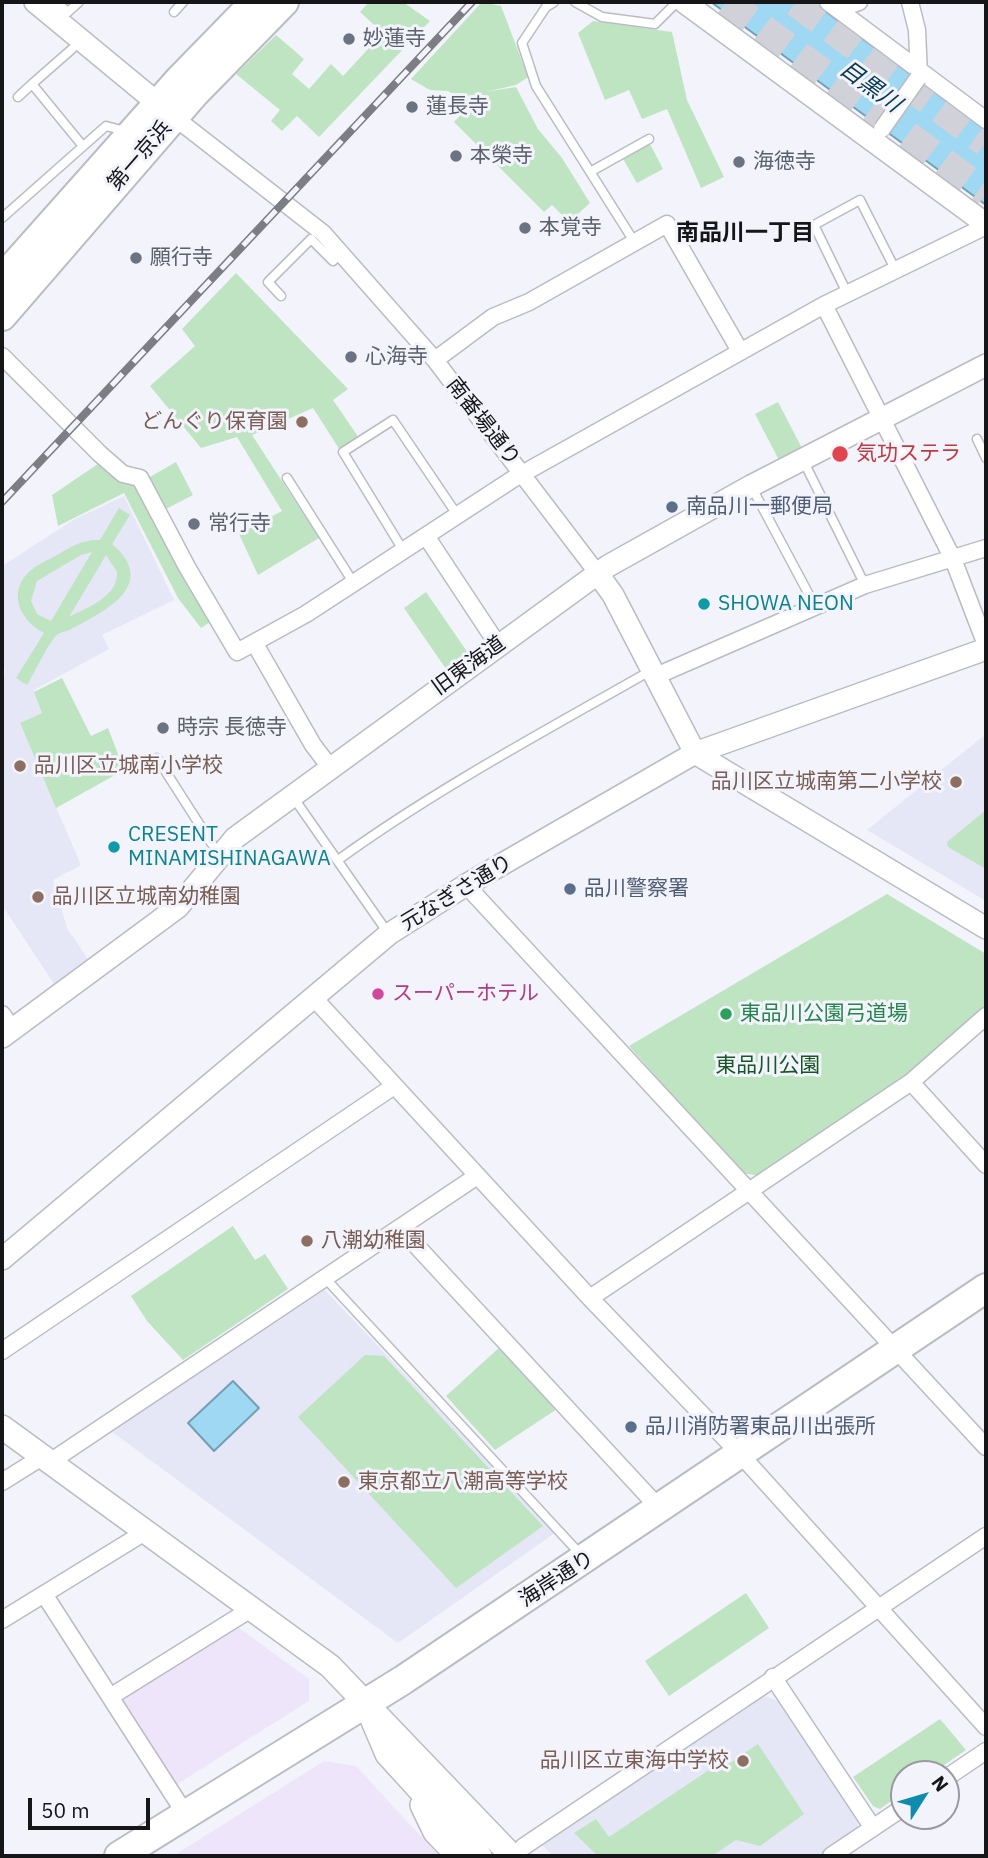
<!DOCTYPE html>
<meta charset="utf-8">
<style>
body{margin:0}
#map{position:relative;width:988px;height:1858px;overflow:hidden;background:#f2f3fb;font-family:"IBM Plex Sans",sans-serif}
canvas{display:block}
.frame{position:absolute;inset:0;border:4px solid #161619;pointer-events:none}
.north{position:absolute;left:890px;top:1760px;width:70px;height:70px;box-sizing:border-box;background:#f2f3fb;border:2px solid #9a9ba1;border-radius:50%;rotate:53deg;font-size:19px;font-weight:700;line-height:28px;text-align:center;color:#161619}
.north::after{content:'';display:block;margin:auto;width:24px;height:32px;background:#0f8cad;clip-path:polygon(50% 0,100% 100%,50% 72%,0 100%)}
.scale{position:absolute;left:28px;top:1798px;width:122px;height:32px;box-sizing:border-box;border:4px solid #161619;border-top:0;padding-left:9px;font-size:21px;line-height:24px;white-space:nowrap;color:#161619;-webkit-text-stroke:5px #f2f3fb;paint-order:stroke}
</style>
<div id="map">
<canvas width="988" height="1858"></canvas>
<div class="frame"></div>
<div class="north">N</div>
<div class="scale">50 m</div>
</div>
<script>
const ctx = document.querySelector('canvas').getContext('2d');
ctx.lineJoin = 'round';
function fill(path, color) { ctx.fillStyle = color; ctx.fill(path, 'evenodd'); }
function stroke(path, color, width, dash) { ctx.strokeStyle = color; ctx.lineWidth = width; ctx.lineCap = dash ? 'butt' : 'round'; ctx.setLineDash(dash || []); ctx.stroke(path); }
function write(font, color, halo, rows, align = 'center') {
  ctx.font = font + ' "IBM Plex Sans","Noto Sans JP",sans-serif'; ctx.lineWidth = 6; ctx.setLineDash([]); ctx.textBaseline = 'middle'; ctx.strokeStyle = halo; ctx.fillStyle = color; for (const [text, x, y, turn = 0] of rows) {
    ctx.save(); ctx.translate(x, y); ctx.rotate((+turn || 0) * Math.PI / 180); ctx.textAlign = isNaN(turn) ? turn : align; if (halo) ctx.strokeText(text, 0, 0); ctx.fillText(text, 0, 0); ctx.restore();
  }
}
fill(new Path2D(`
 M 239,1628 L 309,1679 L 309,1701 L 174,1786 L 121,1699 Z
 M 324,1761 L 356,1766 L 439,1856 L 173,1856 Z`), '#efe5fa');
fill(new Path2D(`
 M 124,496 L 174,600 L 102,635 L 109,649 L 34,690 L 42,713 L 20,723 L 81,865 L 53,880 L 67,928 L 90,962 L 56,987 L 2,905 L 2,677 L 5,673 L 2,654 L 2,566 L 75,519 Z
 M 986,734 L 986,901 L 867,830 Z
 M 325,1290 L 555,1533 L 398,1643 L 111,1431 Z
 M 764,1696 L 784,1703 L 858,1819 L 858,1830 L 819,1856 L 553,1856 L 539,1842 Z`), '#e5e7f6');
fill(new Path2D(`
 M 369,2 L 403,2 L 430,21 L 319,137 L 297,116 L 282,131 L 271,121 L 280,110 L 236,74 L 276,35 L 304,59 L 292,74 L 309,89 L 331,64 L 343,76 L 383,33 L 360,12 Z
 M 482,2 L 501,6 L 528,77 L 516,85 L 485,92 L 516,87 L 538,129 L 562,158 L 590,203 L 569,222 L 552,205 L 544,212 L 454,122 L 483,91 L 468,104 L 448,91 L 430,90 L 411,79 Z
 M 593,21 L 672,32 L 687,100 L 724,177 L 701,188 L 667,109 L 642,119 L 629,90 L 605,100 L 578,33 Z
 M 649,142 L 663,169 L 637,183 L 622,157 Z
 M 236,273 L 348,389 L 333,400 L 359,438 L 340,450 L 313,408 L 252,435 L 319,538 L 258,575 L 239,534 L 282,511 L 237,437 L 201,448 L 150,386 L 195,346 L 182,329 Z
 M 778,402 L 804,452 L 781,464 L 755,414 Z
 M 101,462 L 138,485 L 213,620 L 201,628 L 178,598 L 124,493 L 58,526 L 52,495 Z
 M 176,462 L 193,495 L 164,510 L 148,478 Z
 M 119,508 L 130,515 L 112,544 C 159,584 106,611 73,628 C 69,631 61,632 58,634 C 49,641 34,674 27,685 L 16,678 L 44,633 C 22,622 8,596 26,575 C 35,565 48,560 59,554 C 72,546 84,539 100,540 ZM 92,552 L 51,621 L 37,614 L 31,601 L 37,581 L 81,555 ZM 106,555 L 117,572 C 118,597 88,607 69,617 Z
 M 426,592 L 468,653 L 446,669 L 404,608 Z
 M 62,678 L 91,736 L 108,728 L 124,770 L 56,808 L 20,723 L 42,713 L 34,692 Z
 M 986,810 L 986,869 L 948,847 L 947,842 Z
 M 887,894 L 986,954 L 986,1006 L 912,1076 L 762,1176 L 741,1173 L 629,1046 Z
 M 233,1226 L 255,1260 L 265,1254 L 288,1289 L 183,1360 L 147,1321 L 131,1296 Z
 M 500,1347 L 557,1409 L 495,1450 L 446,1396 Z
 M 365,1355 L 384,1356 L 543,1526 L 456,1588 L 298,1417 Z
 M 746,1593 L 769,1628 L 669,1696 L 645,1661 Z
 M 940,1719 L 966,1750 L 931,1774 L 904,1774 L 904,1792 L 880,1809 L 873,1806 L 853,1777 Z
 M 758,1744 L 804,1814 L 760,1846 L 736,1840 L 712,1856 L 598,1856 L 574,1833 L 596,1819 L 609,1837 L 712,1768 L 721,1769 Z`), '#bee4c2');
const water = new Path2D(`
 M 711,2 L 813,2 L 986,130 L 986,205 Z
 M 233,1381 L 259,1408 L 214,1451 L 188,1423 Z`);
fill(water, '#9ed8f3');
stroke(water, '#759eb2', 2);
stroke(new Path2D(`
 M 726,2 L 986,194
 M 796,2 L 986,142`), '#d1d2d9', 30, [30, 15]);
const service = new Path2D(`
 M 56,2 L 68,12 L 79,2
 M 554,2 L 546,7 L 522,43 L 536,86 L 635,243
 M 575,2 L 602,17 L 655,24 L 677,2
 M 174,12 L 183,2
 M 72,49 L 32,84 L 82,145
 M 18,97 L 32,84
 M 590,172 L 649,139
 M 2,218 L 106,126 L 125,131
 M 847,293 L 814,225 L 860,200 L 895,269
 M 281,296 L 268,282 L 311,239 L 333,261 L 341,253
 M 977,439 L 986,458
 M 803,460 L 865,585
 M 287,478 L 353,582
 M 751,486 L 815,606
 M 403,550 L 343,452 L 393,420 L 458,516
 M 157,758 L 219,855
 M 293,797 L 388,933
 M 338,860 C 436,789 545,731 650,671
 M 325,1278 L 582,1556`);
const minor = new Path2D(`
 M 828,2 L 986,120
 M 910,2 L 917,30 L 919,76
 M 838,9 L 859,2
 M 174,117 L 323,233 L 435,360 L 598,574
 M 824,305 L 953,559 L 986,645
 M 2,356 L 100,454 L 123,474 L 140,478 L 187,567 L 237,652 L 306,614 L 513,479 L 824,305 L 986,226
 M 435,360 L 493,317 L 529,302 L 667,224 L 740,351
 M 426,536 L 498,645
 M 255,644 L 313,745 L 329,766
 M 656,676 L 865,585 L 986,548
 M 466,885 L 986,1447
 M 313,997 L 590,1298 L 741,1455 L 986,1727
 M 2,1014 L 12,1029
 M 911,1082 L 986,1165
 M 400,1228 L 660,1509
 M 590,1298 L 911,1082 L 986,1016
 M 2,1351 L 394,1086
 M 50,1462 L 477,1176
 M 2,1482 L 42,1457
 M 44,1594 L 186,1815
 M 2,1620 L 145,1532
 M 773,1677 L 873,1828
 M 110,1697 L 251,1609
 M 946,1778 L 986,1751
 M 523,1847 L 986,1536
 M 831,1856 L 904,1807`);
const tertiary = new Path2D(`
 M 35,2 L 167,111
 M 684,2 L 986,224
 M 598,574 L 613,595 L 695,753 L 986,928
 M 2,1037 L 178,907 L 235,838 L 608,566 L 751,486 L 986,365
 M 2,1259 L 389,934 L 466,885 L 695,753 L 986,649`);
const secondary = new Path2D(`
 M 2,1427 L 330,1666 L 512,1856
 M 370,1714 L 387,1754 L 480,1856
 M 422,1805 L 435,1832 L 458,1856`);
const trunk = new Path2D(`
 M 2,279 L 179,80 L 255,2
 M 2,316 L 194,94 L 284,2
 M 119,1856 L 403,1680 L 986,1288`);
stroke(service, '#bbbcc3', 11);
stroke(minor, '#bbbcc3', 19);
stroke(tertiary, '#bbbcc3', 24);
stroke(secondary, '#bbbcc3', 26);
stroke(trunk, '#bbbcc3', 32);
stroke(service, '#fff', 8);
stroke(minor, '#fff', 16);
stroke(tertiary, '#fff', 21);
stroke(secondary, '#fff', 23);
stroke(trunk, '#fff', 28);
const rail = new Path2D(`
 M 2,502 L 472,2`);
stroke(rail, '#7d7e83', 8);
stroke(rail, '#f2f3fb', 5, [16]);
const minorBridge = new Path2D(`
 M 882,129 L 918,78`);
stroke(minorBridge, '#bbbcc3', 19, []);
stroke(minorBridge, '#fff', 16);
for (const [x, y, r, color] of [
 [349,39,7,"#6b7280"],
 [412,107,7,"#6b7280"],
 [456,156,7,"#6b7280"],
 [739,162,7,"#6b7280"],
 [525,228,7,"#6b7280"],
 [136,258,7,"#6b7280"],
 [351,357,7,"#6b7280"],
 [302,422,7,"#8d6e63"],
 [840,454,9,"#e0444e"],
 [672,507,7,"#5c6f8a"],
 [194,524,7,"#6b7280"],
 [704,604,7,"#0f9aa8"],
 [163,728,7,"#6b7280"],
 [20,766,7,"#8d6e63"],
 [956,782,7,"#8d6e63"],
 [114,847,7,"#0f9aa8"],
 [570,889,7,"#5c6f8a"],
 [38,897,7,"#8d6e63"],
 [378,994,7,"#d1479c"],
 [726,1014,7,"#2e9e5b"],
 [307,1241,7,"#8d6e63"],
 [631,1427,7,"#5c6f8a"],
 [344,1482,7,"#8d6e63"],
 [743,1761,7,"#8d6e63"]
]) { const dot = new Path2D(); dot.arc(x, y, r, 0, 2 * Math.PI); ctx.fillStyle = color; ctx.fill(dot); stroke(dot, '#f2f3fb', 2.5); }
write('21px', '#5b616d', '#f2f3fb', [
 ["妙蓮寺",363,39],
 ["蓮長寺",426,107],
 ["本榮寺",470,156],
 ["海徳寺",753,162],
 ["本覚寺",539,228],
 ["願行寺",150,258],
 ["心海寺",365,357],
 ["常行寺",208,524],
 ["時宗 長徳寺",177,728]
], 'left');
write('21px', '#161619', '#f2f3fb', [
 ["第一京浜",140,156,-49],
 ["南番場通り",483,422,52],
 ["旧東海道",469,666,-36],
 ["元なぎさ通り",457,893,-31],
 ["海岸通り",557,1579,-33]
]);
write('21px', '#785e54', '#f2f3fb', [
 ["どんぐり保育園",288,422,"right"],
 ["品川区立城南小学校",34,766],
 ["品川区立城南第二小学校",942,782,"right"],
 ["品川区立城南幼稚園",52,897],
 ["八潮幼稚園",321,1241],
 ["東京都立八潮高等学校",358,1482],
 ["品川区立東海中学校",729,1761,"right"]
], 'left');
write('21px', '#be3a42', '#f2f3fb', [
 ["気功ステラ",856,454]
], 'left');
write('21px', '#4e5e75', '#f2f3fb', [
 ["南品川一郵便局",686,507],
 ["品川警察署",584,889],
 ["品川消防署東品川出張所",645,1427]
], 'left');
write('21px', '#0d838f', '#f2f3fb', [
 ["SHOWA NEON",718,604],
 ["CRESENT",128,835],
 ["MINAMISHINAGAWA",128,859]
], 'left');
write('21px', '#b23c85', '#f2f3fb', [
 ["スーパーホテル",392,994]
], 'left');
write('21px', '#27864d', '#f2f3fb', [
 ["東品川公園弓道場",740,1014]
], 'left');
write('21px', '#175627', '#f2f3fb', [
 ["東品川公園",768,1066]
]);
write('italic 23px', '#073a4d', '#f2f3fb', [
 ["目黒川",870,87,36]
]);
write('bold 23px', '#161619', '#f2f3fb', [
 ["南品川一丁目",745,233]
]);
</script>
